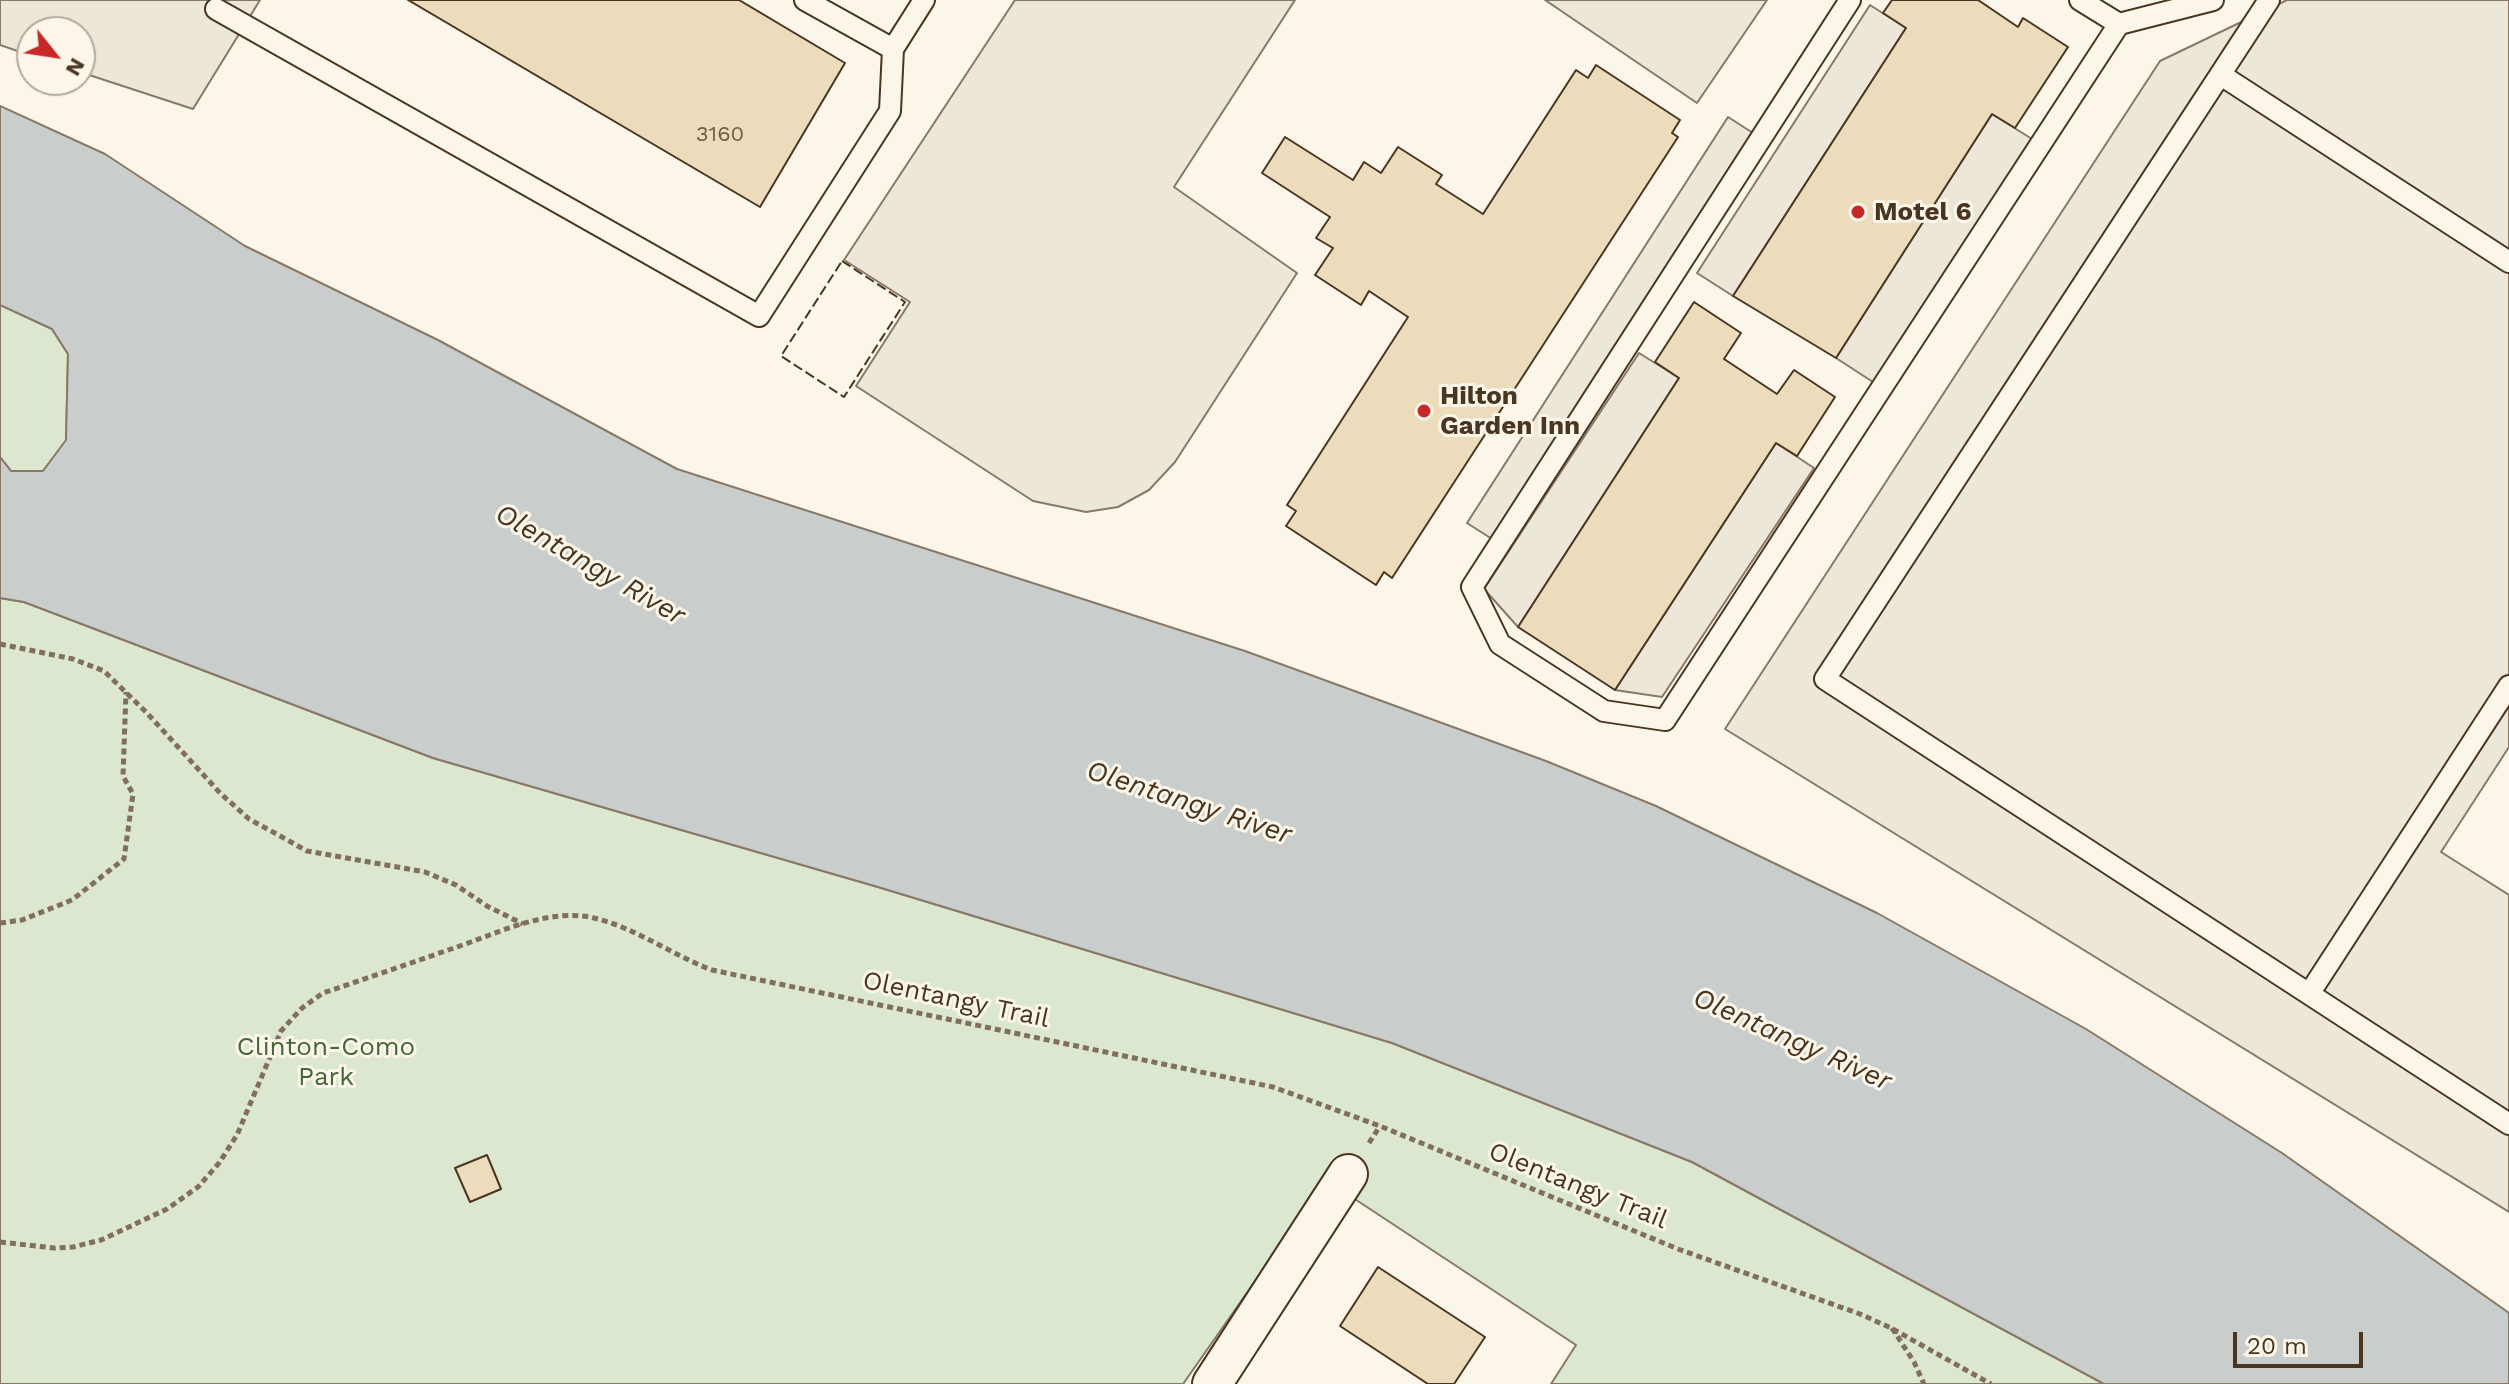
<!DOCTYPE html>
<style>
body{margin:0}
#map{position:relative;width:2509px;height:1384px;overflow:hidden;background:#fbf6e9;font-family:"Work Sans",sans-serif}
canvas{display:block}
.north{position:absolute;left:16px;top:16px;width:80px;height:80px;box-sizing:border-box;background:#fbf6e9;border:2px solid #b4a999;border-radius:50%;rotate:120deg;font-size:22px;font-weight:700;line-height:32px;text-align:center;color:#4a3520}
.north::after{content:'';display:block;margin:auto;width:28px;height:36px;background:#c62828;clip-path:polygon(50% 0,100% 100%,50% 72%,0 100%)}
.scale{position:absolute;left:2233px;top:1332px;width:130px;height:36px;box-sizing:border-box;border:4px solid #4a3520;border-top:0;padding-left:10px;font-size:24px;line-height:28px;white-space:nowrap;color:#4a3520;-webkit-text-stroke:6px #fbf6e9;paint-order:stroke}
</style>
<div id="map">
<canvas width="2509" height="1384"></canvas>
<div class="north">N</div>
<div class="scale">20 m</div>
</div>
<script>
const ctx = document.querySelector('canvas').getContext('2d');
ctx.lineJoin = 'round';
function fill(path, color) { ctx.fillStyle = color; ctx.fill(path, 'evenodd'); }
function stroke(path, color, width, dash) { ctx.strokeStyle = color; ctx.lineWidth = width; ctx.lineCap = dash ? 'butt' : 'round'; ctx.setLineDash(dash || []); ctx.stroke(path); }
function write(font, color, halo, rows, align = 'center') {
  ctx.font = font + ' "Work Sans",sans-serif'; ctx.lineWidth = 6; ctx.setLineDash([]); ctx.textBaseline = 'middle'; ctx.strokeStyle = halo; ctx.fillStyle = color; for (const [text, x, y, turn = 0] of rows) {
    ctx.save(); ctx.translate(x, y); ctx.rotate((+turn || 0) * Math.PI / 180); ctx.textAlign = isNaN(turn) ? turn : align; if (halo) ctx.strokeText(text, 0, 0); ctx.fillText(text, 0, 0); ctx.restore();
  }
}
const green = new Path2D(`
 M 0,305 L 52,329 L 68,354 L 66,441 L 43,471 L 11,471 L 0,457 Z
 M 0,598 L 24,602 L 433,758 L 878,887 L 1392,1043 L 1692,1162 L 2104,1384 L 1551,1384 L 1576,1345 L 1326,1180 L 1183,1384 L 0,1384 Z`);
fill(green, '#dce7d0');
stroke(green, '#887966', 2);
const parking = new Path2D(`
 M 0,0 L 260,0 L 193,109 L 80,72 L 80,32 L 32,32 L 32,56 L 0,45 Z
 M 1015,0 L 1295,0 L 1174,187 L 1297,273 L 1175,462 L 1149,490 L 1118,507 L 1086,512 L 1033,501 L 856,386 L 910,302 L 844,260 Z
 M 1545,0 L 1767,0 L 1697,103 Z
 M 2287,0 L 2509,0 L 2509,747 L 2441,852 L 2509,895 L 2509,1212 L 1725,729 L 2160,61 Z
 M 1870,5 L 1906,28 L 1733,296 L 1697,273 Z
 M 1992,114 L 2032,139 L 1876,384 L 1836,358 Z
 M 1728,117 L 1753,133 L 1492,539 L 1467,523 Z
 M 1639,353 L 1679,378 L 1518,627 L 1484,589 Z
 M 1776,443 L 1814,468 L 1662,697 L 1615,690 Z`);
fill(parking, '#ede7d9');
stroke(parking, '#887966', 2);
const water = new Path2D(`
 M 0,106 L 105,154 L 245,246 L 438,340 L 677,469 L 1245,651 L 1546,761 L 1656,806 L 1877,913 L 2086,1029 L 2282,1153 L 2509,1313 L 2509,1384 L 2104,1384 L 1692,1162 L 1392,1043 L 878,887 L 433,758 L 24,602 L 0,598 L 0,457 L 11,471 L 43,471 L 66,440 L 68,354 L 52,329 L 0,305 Z`);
fill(water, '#c9cecd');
stroke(water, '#887966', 2);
const building = new Path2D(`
 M 408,0 L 739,0 L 845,63 L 760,207 Z
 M 1892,0 L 1978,0 L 2018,27 L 2023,18 L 2068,47 L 2015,128 L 1992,114 L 1836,358 L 1733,296 L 1906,28 L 1883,13 Z
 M 1596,65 L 1680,120 L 1672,133 L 1678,137 L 1392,578 L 1384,572 L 1376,585 L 1286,526 L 1296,511 L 1287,505 L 1408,317 L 1369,291 L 1361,305 L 1315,275 L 1333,248 L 1316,238 L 1330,217 L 1262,173 L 1285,137 L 1353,180 L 1364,162 L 1381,173 L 1398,147 L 1442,175 L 1436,184 L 1483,214 L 1576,70 L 1588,78 Z
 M 1694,302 L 1741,333 L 1724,359 L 1777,394 L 1794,370 L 1835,397 L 1797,456 L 1776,443 L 1615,690 L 1518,627 L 1679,378 L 1655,362 Z
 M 487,1155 L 501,1189 L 470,1202 L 455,1168 Z
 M 1378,1267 L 1485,1337 L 1454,1384 L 1428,1384 L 1340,1326 Z`);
fill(building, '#ecdcbc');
stroke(building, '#4a3520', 2);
const service = new Path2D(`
 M 805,0 L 893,49
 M 1850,0 L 1472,587 L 1500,644 L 1604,711 L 1665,720 L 2119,24 L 2213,0
 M 2080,0 L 2119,24
 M 2269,0 L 1825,679 L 2509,1124
 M 216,9 L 759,316 L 890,111 L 893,49 L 924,0
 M 2221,75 L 2509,262
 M 2309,994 L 2509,686`);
const minor = new Path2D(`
 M 1212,1384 L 1348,1174`);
stroke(service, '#4a3520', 24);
stroke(minor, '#4a3520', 42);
stroke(new Path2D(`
 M 0,644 L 73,659 L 104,671 L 147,713 L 220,793 L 249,819 L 282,837 L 307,851 L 425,872 L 456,885 L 487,906 L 523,924
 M 0,923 L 22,920 L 72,900 L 124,859 L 133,794 L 123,776 L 126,692
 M 1369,1143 L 1380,1126
 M 0,1242 L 54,1248 L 73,1247 L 101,1240 L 167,1209 L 198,1187 L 219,1163 L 237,1135 L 281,1031 L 302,1008 L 323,993 C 365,979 408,964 451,949 C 494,935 547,907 594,918 C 636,928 672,955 712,970 L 1273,1087 L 1380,1126 L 1678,1249 L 1860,1314 L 1891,1328 L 1991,1384
 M 1892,1328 L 1914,1362 L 1924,1384`), '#7f6f5c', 5, [6, 4]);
stroke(service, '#fbf6e9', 20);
stroke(minor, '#fbf6e9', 38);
stroke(new Path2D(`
 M 842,261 L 905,302 L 844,397 L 781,356 Z`), '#4a3520', 2, [10, 4]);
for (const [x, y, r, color] of [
 [1858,212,8,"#c62828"],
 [1424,411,8,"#c62828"]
]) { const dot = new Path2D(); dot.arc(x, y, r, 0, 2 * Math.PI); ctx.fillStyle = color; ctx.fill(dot); stroke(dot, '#fbf6e9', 3); }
write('22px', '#725f47', null, [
 ["3160",720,135]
]);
write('bold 26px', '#4a3520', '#fbf6e9', [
 ["Motel 6",1874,212],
 ["Hilton",1440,396],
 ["Garden Inn",1440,426]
], 'left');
write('26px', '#4a3520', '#fbf6e9', [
 ["Olentangy Trail",956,1000,12],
 ["Olentangy Trail",1578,1186,22]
]);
write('26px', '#436837', '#fbf6e9', [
 ["Clinton-Como",326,1047],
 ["Park",326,1077]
]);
write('italic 28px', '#4a3520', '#fbf6e9', [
 ["Olentangy River",590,565,30],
 ["Olentangy River",1189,803,18],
 ["Olentangy River",1792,1040,24]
]);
</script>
